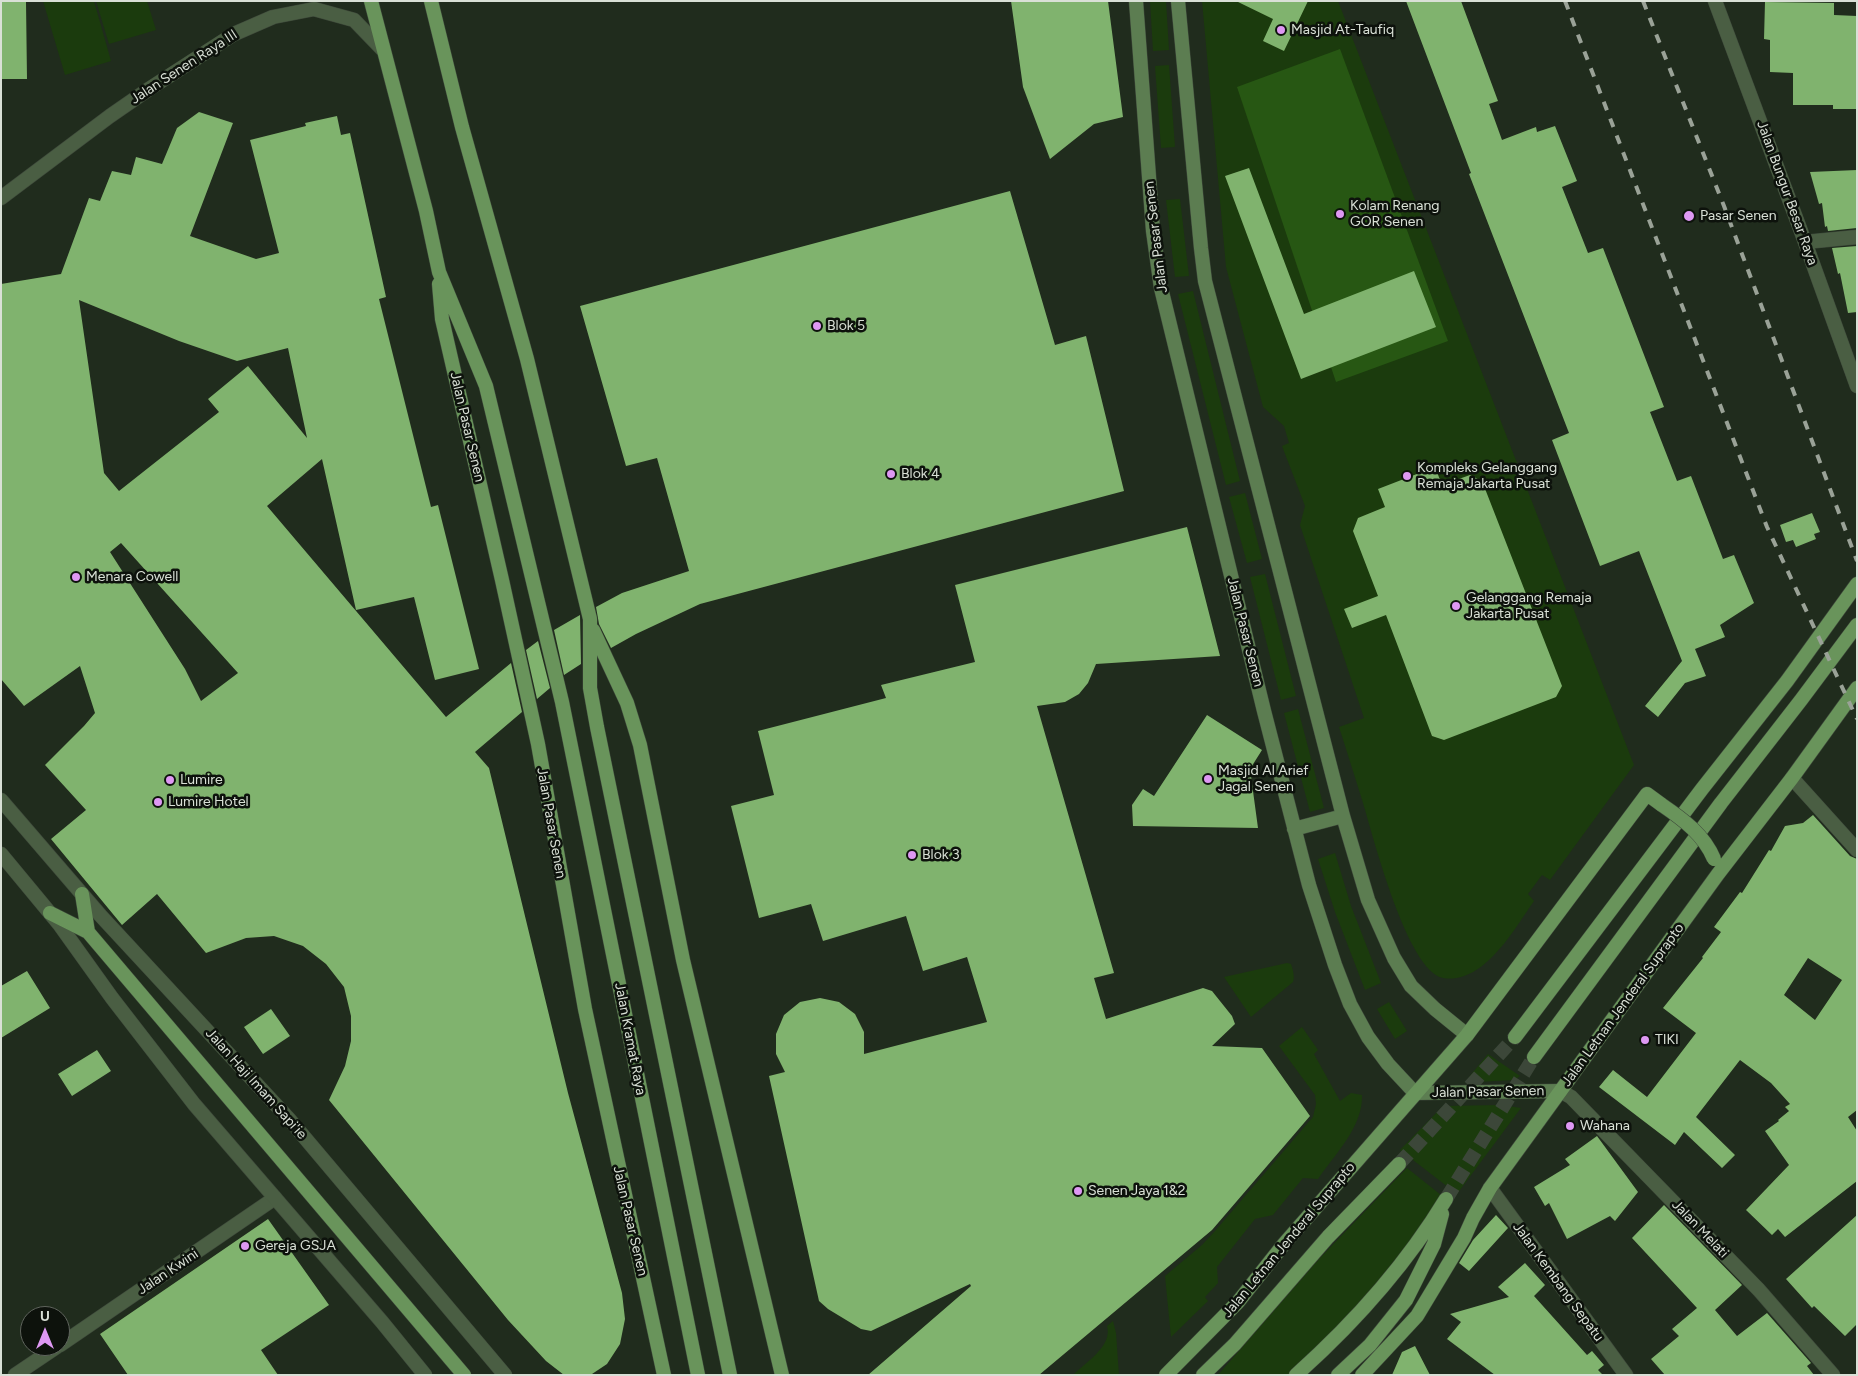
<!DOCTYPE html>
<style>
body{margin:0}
#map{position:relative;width:1858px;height:1376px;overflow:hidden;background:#202c1d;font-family:Figtree,sans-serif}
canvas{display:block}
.frame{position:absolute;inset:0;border:2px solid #d9e0d6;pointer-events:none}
.north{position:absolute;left:20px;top:1306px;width:50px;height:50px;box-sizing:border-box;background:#0d120c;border:1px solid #5f645d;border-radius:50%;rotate:0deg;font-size:14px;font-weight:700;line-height:20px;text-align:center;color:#d9e0d6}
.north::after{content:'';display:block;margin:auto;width:18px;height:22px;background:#de98f3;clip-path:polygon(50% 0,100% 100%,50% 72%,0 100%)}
</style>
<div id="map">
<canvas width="1858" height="1376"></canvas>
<div class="frame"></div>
<div class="north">U</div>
</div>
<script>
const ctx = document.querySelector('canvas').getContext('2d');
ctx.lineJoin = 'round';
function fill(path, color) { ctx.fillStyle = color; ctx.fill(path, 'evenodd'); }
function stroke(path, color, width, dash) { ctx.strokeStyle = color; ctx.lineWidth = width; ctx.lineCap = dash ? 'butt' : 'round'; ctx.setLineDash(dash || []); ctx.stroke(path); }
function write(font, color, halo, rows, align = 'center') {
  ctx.font = font + ' Figtree,sans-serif'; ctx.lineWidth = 5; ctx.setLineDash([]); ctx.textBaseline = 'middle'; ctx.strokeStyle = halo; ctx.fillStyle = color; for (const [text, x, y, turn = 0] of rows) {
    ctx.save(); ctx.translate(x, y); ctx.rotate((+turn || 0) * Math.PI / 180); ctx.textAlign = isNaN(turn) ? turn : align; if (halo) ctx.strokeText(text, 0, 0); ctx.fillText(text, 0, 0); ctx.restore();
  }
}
fill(new Path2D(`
 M 43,1 L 94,1 L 111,61 L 65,75 Z
 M 96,1 L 147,1 L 156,30 L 109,44 Z
 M 1150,1 L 1166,1 L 1169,50 L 1153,51 Z
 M 1202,1 L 1338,1 L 1634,765 L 1550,880 L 1542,875 L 1528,894 L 1534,901 C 1515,928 1484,985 1443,978 C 1407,971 1373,836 1363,803 C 1355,777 1347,752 1339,727 L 1364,718 L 1300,525 L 1305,506 L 1282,446 L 1289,443 L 1284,426 L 1263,407 L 1226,267 Z
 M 1169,65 L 1175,147 L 1161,148 L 1155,66 Z
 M 1180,199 L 1189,276 L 1175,277 L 1166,200 Z
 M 1193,291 L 1240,481 L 1226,485 L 1178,294 Z
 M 1245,493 L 1262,559 L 1247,563 L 1229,497 Z
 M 1265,574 L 1296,696 L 1281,700 L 1250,577 Z
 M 1298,709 L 1324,808 L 1310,812 L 1284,713 Z
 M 1335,853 L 1351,906 L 1381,983 L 1365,990 L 1335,912 L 1318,859 Z
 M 1287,963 L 1291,964 C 1293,970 1295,977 1293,982 L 1251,1017 L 1224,977 Z
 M 1389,1002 L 1407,1031 L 1395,1039 L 1377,1009 Z
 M 1302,1027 L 1318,1050 L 1314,1054 L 1340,1101 L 1351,1093 L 1362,1095 C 1363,1127 1335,1154 1318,1179 L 1303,1178 L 1273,1215 L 1255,1219 L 1217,1267 L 1218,1283 L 1205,1297 L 1208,1301 L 1171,1337 L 1165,1276 L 1202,1245 L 1215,1231 L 1313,1117 L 1316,1104 L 1315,1095 L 1279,1046 Z
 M 1488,1054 L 1520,1076 L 1514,1080 L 1477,1082 L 1469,1077 Z
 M 1501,1105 L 1521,1108 L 1457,1194 L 1400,1150 L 1443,1106 Z
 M 1407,1168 L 1446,1199 L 1427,1230 L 1294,1375 L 1218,1375 L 1318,1260 Z
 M 1113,1321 L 1116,1333 L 1119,1375 L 1073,1375 C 1085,1363 1113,1346 1107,1326 Z`), '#1b3b0d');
fill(new Path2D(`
 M 1340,49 L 1448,341 L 1336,382 L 1237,87 Z`), '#275713');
fill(new Path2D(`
 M 1,1 L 26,2 L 27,79 L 1,79 Z
 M 1011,1 L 1108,1 L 1123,117 L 1094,124 L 1050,159 L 1023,87 Z
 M 1236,1 L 1308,1 L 1284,51 L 1263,41 L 1273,19 Z
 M 1406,1 L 1461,1 L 1498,101 L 1489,104 L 1502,140 L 1536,127 L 1537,132 L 1555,126 L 1577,181 L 1562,187 L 1588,253 L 1603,248 L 1664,407 L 1650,412 L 1677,481 L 1691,476 L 1723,559 L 1734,555 L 1754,603 L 1720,625 L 1725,637 L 1695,649 L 1706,676 L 1685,683 L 1658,717 L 1645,706 L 1682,661 L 1639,551 L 1600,566 L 1552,440 L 1569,433 L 1469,174 L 1471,173 Z
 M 1765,2 L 1834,3 L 1834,15 L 1857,16 L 1857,109 L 1833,109 L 1833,105 L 1793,105 L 1793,73 L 1770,72 L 1770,40 L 1764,39 Z
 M 199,112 L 233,123 L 190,236 L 256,259 L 279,253 L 250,140 L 306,126 L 305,123 L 337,116 L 341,135 L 350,133 L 386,297 L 379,299 L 431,507 L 438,505 L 479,669 L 435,680 L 414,597 L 356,610 L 322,459 L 267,506 L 446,717 L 511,663 L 522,712 L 475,752 L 489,768 L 568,1093 L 622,1293 L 625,1319 L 620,1344 L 607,1364 L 592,1374 L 564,1375 L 546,1361 L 508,1320 L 329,1100 L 345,1066 L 351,1041 L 351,1016 L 344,987 L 326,964 L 303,946 L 274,936 L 246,938 L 206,953 L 157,894 L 122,925 L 51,839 L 86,810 L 45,765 L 84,726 L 95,713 L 80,666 L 24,706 L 1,679 L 1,284 L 61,274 L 89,198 L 100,201 L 112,171 L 131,175 L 136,157 L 162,164 L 177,128 ZM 79,300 L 179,341 L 237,361 L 288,348 L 307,438 L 248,366 L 208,399 L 219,412 L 119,491 L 104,473 ZM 121,543 L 238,673 L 201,701 L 185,669 L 110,552 Z
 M 1249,168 L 1304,314 L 1414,271 L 1436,327 L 1301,379 L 1225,176 Z
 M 1857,170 L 1857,228 L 1828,231 L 1827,226 L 1825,227 L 1822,203 L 1819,204 L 1810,172 Z
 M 1010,191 L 1055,345 L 1086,336 L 1124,491 L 700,604 L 636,634 L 611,648 L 599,624 L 596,607 L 622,593 L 689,571 L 657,458 L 626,466 L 580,306 Z
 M 1857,246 L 1857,312 L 1848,313 L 1840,273 L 1838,274 L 1832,248 Z
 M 1435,467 L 1442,485 L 1470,475 L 1482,481 L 1562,686 L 1556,697 L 1444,740 L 1432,736 L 1386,615 L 1352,628 L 1344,609 L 1378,596 L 1353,531 L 1358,518 L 1385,507 L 1378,489 Z
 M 1812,513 L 1820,532 L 1814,534 L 1816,539 L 1796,547 L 1793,540 L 1786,542 L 1780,525 Z
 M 1187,527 L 1220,656 L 1096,664 L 1088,683 L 1079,694 L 1065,702 L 1037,706 L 1114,973 L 1094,978 L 1106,1019 L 1203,988 L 1212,991 L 1232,1016 L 1235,1024 L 1212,1046 L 1262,1048 L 1310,1116 L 1212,1230 L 1039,1375 L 868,1375 L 971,1286 L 970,1284 L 871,1331 L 861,1329 L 828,1309 L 819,1301 L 769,1076 L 785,1072 L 776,1054 L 776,1034 L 784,1015 L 800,1002 L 820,998 L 839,1002 L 855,1014 L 864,1032 L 864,1054 L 987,1022 L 967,957 L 923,971 L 906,916 L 823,941 L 811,904 L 759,918 L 731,806 L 774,795 L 758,731 L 886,698 L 881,685 L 975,662 L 955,585 Z
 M 580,615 L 581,664 L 564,675 L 554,630 Z
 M 538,641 L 550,688 L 537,699 L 526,650 Z
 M 1207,715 L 1262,750 L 1250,769 L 1258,828 L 1133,826 L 1132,805 L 1143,789 L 1154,796 Z
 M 1813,815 L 1850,856 L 1857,859 L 1857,1110 L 1848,1117 L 1857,1131 L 1857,1181 L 1785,1237 L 1778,1229 L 1772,1235 L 1746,1210 L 1789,1165 L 1765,1131 L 1779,1121 L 1778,1120 L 1789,1111 L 1785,1107 L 1790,1104 L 1771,1083 L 1740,1060 L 1696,1117 L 1735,1155 L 1722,1168 L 1684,1132 L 1675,1145 L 1599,1087 L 1613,1070 L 1647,1097 L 1696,1033 L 1663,1008 L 1703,958 L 1702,957 L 1721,932 L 1714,927 L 1740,892 L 1742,893 L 1769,850 L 1771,851 L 1785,826 L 1803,823 ZM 1808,958 L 1842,980 L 1815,1020 L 1784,995 Z
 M 27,971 L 50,1008 L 1,1038 L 1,986 Z
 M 271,1009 L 290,1036 L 263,1054 L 244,1027 Z
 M 97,1050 L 111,1071 L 72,1096 L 58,1074 Z
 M 1597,1136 L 1638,1192 L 1615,1221 L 1610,1216 L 1567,1239 L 1549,1203 L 1545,1206 L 1534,1187 L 1570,1165 L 1565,1159 Z
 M 1664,1205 L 1742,1285 L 1715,1310 L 1737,1336 L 1767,1313 L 1811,1363 L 1807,1366 L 1814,1375 L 1665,1375 L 1651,1359 L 1679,1336 L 1672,1329 L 1697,1308 L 1632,1238 Z
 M 1496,1215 L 1508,1228 L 1469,1271 L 1459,1263 L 1473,1240 Z
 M 1857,1215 L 1857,1324 L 1845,1336 L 1814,1306 L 1812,1308 L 1786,1279 Z
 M 268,1219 L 329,1305 L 261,1350 L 278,1375 L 128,1375 L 100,1334 Z
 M 1525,1263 L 1545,1285 L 1534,1296 L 1587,1355 L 1592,1351 L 1604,1365 L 1598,1370 L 1603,1375 L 1495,1375 L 1447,1339 L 1461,1322 L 1450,1314 L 1509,1297 L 1498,1287 Z
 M 1415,1346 L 1430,1375 L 1392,1375 L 1402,1352 Z`), '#80b36e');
stroke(new Path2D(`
 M 1399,1164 L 1515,1037
 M 1446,1199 L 1534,1057`), '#3c4739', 14, [14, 7]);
const minor = new Path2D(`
 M 1805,242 L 1857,237
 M 1792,778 L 1857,850
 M 1560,1091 L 1571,1097 L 1759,1290 L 1833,1375
 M 60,1345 L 275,1198
 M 15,1375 L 58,1346`);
const tertiary = new Path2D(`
 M 1715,1 L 1805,242 L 1857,386
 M 1,198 L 110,116 L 149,89 L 234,34 L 273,17 L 314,9 L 354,20 L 382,49
 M 1,800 L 100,915 L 289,1119 L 505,1375
 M 1,854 L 59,924 L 112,998 L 194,1104 L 382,1322 L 425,1375
 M 1490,1188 L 1626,1375`);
const secondary = new Path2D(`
 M 1136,1 L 1153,231 L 1161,288 L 1264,711 L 1309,885 L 1335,965 L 1350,1004 L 1368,1037 L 1388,1064 L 1415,1093 L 1560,1091
 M 1178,1 L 1201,248 L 1205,281 L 1343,816 L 1368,900 L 1394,958 L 1411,986 L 1435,1009 L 1467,1035
 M 1294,829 L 1343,816`);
const primary = new Path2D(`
 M 371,1 L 426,211 L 439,272 L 486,386 L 562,702 L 698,1375
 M 431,1 L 462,127 L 527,359 L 590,619 L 590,688 L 597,727 L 730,1375
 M 439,284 L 442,319 L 502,580 L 538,744 L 585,1009 L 664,1375
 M 593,630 L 627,703 L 640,745 L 683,960 L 782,1375
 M 82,894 L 88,932
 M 50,913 L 88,932 L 464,1375
 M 1515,1037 L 1702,789 L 1787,681 L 1857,584
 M 1534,1057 L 1721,803 L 1801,700 L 1857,625
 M 1166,1375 L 1238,1302 L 1284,1244 L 1467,1035 L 1647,794 L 1662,805
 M 1203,1375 L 1235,1344 L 1328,1237 L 1399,1164
 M 1296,1375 C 1353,1324 1406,1265 1446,1199
 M 1338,1375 L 1370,1345 L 1406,1300 L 1434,1244 L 1442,1214
 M 1362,1375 L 1417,1316 L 1464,1238 L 1473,1218 L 1490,1188 L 1718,874 L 1792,778 L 1857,688`);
stroke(minor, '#3e493b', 15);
stroke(tertiary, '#3e493b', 15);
stroke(secondary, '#3e493b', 15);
stroke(primary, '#3e493b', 15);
stroke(minor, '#4a5e43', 14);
stroke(tertiary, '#4a5e43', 14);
stroke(secondary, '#5c7d51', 14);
stroke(primary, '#69945b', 14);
stroke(new Path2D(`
 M 1565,1 L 1767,527 L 1857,719
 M 1643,1 L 1724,206 L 1857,561`), '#9aa297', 4, [9, 9]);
const primaryBridge = new Path2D(`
 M 1662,805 C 1684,820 1704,835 1714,859`);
stroke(primaryBridge, '#3e493b', 15, []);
stroke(primaryBridge, '#69945b', 14);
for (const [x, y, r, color] of [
 [1281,30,5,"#de98f3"],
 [1340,214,5,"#de98f3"],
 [1689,216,6,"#de98f3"],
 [817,326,5,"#de98f3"],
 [891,474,5,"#de98f3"],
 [1407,476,5,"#de98f3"],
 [76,577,5,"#de98f3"],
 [1456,606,5,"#de98f3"],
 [1208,779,5,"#de98f3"],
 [170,780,5,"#de98f3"],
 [158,802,5,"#de98f3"],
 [912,855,5,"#de98f3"],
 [1645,1040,5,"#de98f3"],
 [1570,1126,5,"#de98f3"],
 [1078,1191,5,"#de98f3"],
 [245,1246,5,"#de98f3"]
]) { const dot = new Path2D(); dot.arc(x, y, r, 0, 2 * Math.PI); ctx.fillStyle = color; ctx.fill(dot); stroke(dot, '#0d120c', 2); }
write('14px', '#d9e0d6', '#0d120c', [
 ["Masjid At-Taufiq",1291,30],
 ["Kolam Renang",1350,206],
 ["GOR Senen",1350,222],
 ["Pasar Senen",1700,216],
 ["Blok 5",827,326],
 ["Kompleks Gelanggang",1417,468],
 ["Remaja Jakarta Pusat",1417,484],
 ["Blok 4",901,474],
 ["Menara Cowell",86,577],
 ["Gelanggang Remaja",1466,598],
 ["Jakarta Pusat",1466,614],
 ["Masjid Al Arief",1218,771],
 ["Jagal Senen",1218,787],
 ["Lumire",180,780],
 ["Lumire Hotel",168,802],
 ["Blok 3",922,855],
 ["TIKI",1655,1040],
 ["Wahana",1580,1126],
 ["Senen Jaya 1&2",1088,1191],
 ["Gereja GSJA",255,1246]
], 'left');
write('14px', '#d9e0d6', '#0d120c', [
 ["Jalan Senen Raya III",184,67,-33],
 ["Jalan Bungur Besar Raya",1787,193,70],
 ["Jalan Pasar Senen",1156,237,-97],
 ["Jalan Pasar Senen",467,427,77],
 ["Jalan Pasar Senen",1245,632,76],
 ["Jalan Pasar Senen",551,823,80],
 ["Jalan Letnan Jenderal Suprapto",1623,1005,-54],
 ["Jalan Kramat Raya",630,1039,79],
 ["Jalan Haji Imam Sapi'ie",256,1084,48],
 ["Jalan Pasar Senen",1488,1092,-1],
 ["Jalan Pasar Senen",630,1221,77],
 ["Jalan Melati",1700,1229,46],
 ["Jalan Letnan Jenderal Suprapto",1289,1240,-50],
 ["Jalan Kwini",168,1272,-34],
 ["Jalan Kembang Sepatu",1558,1282,54]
]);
</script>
